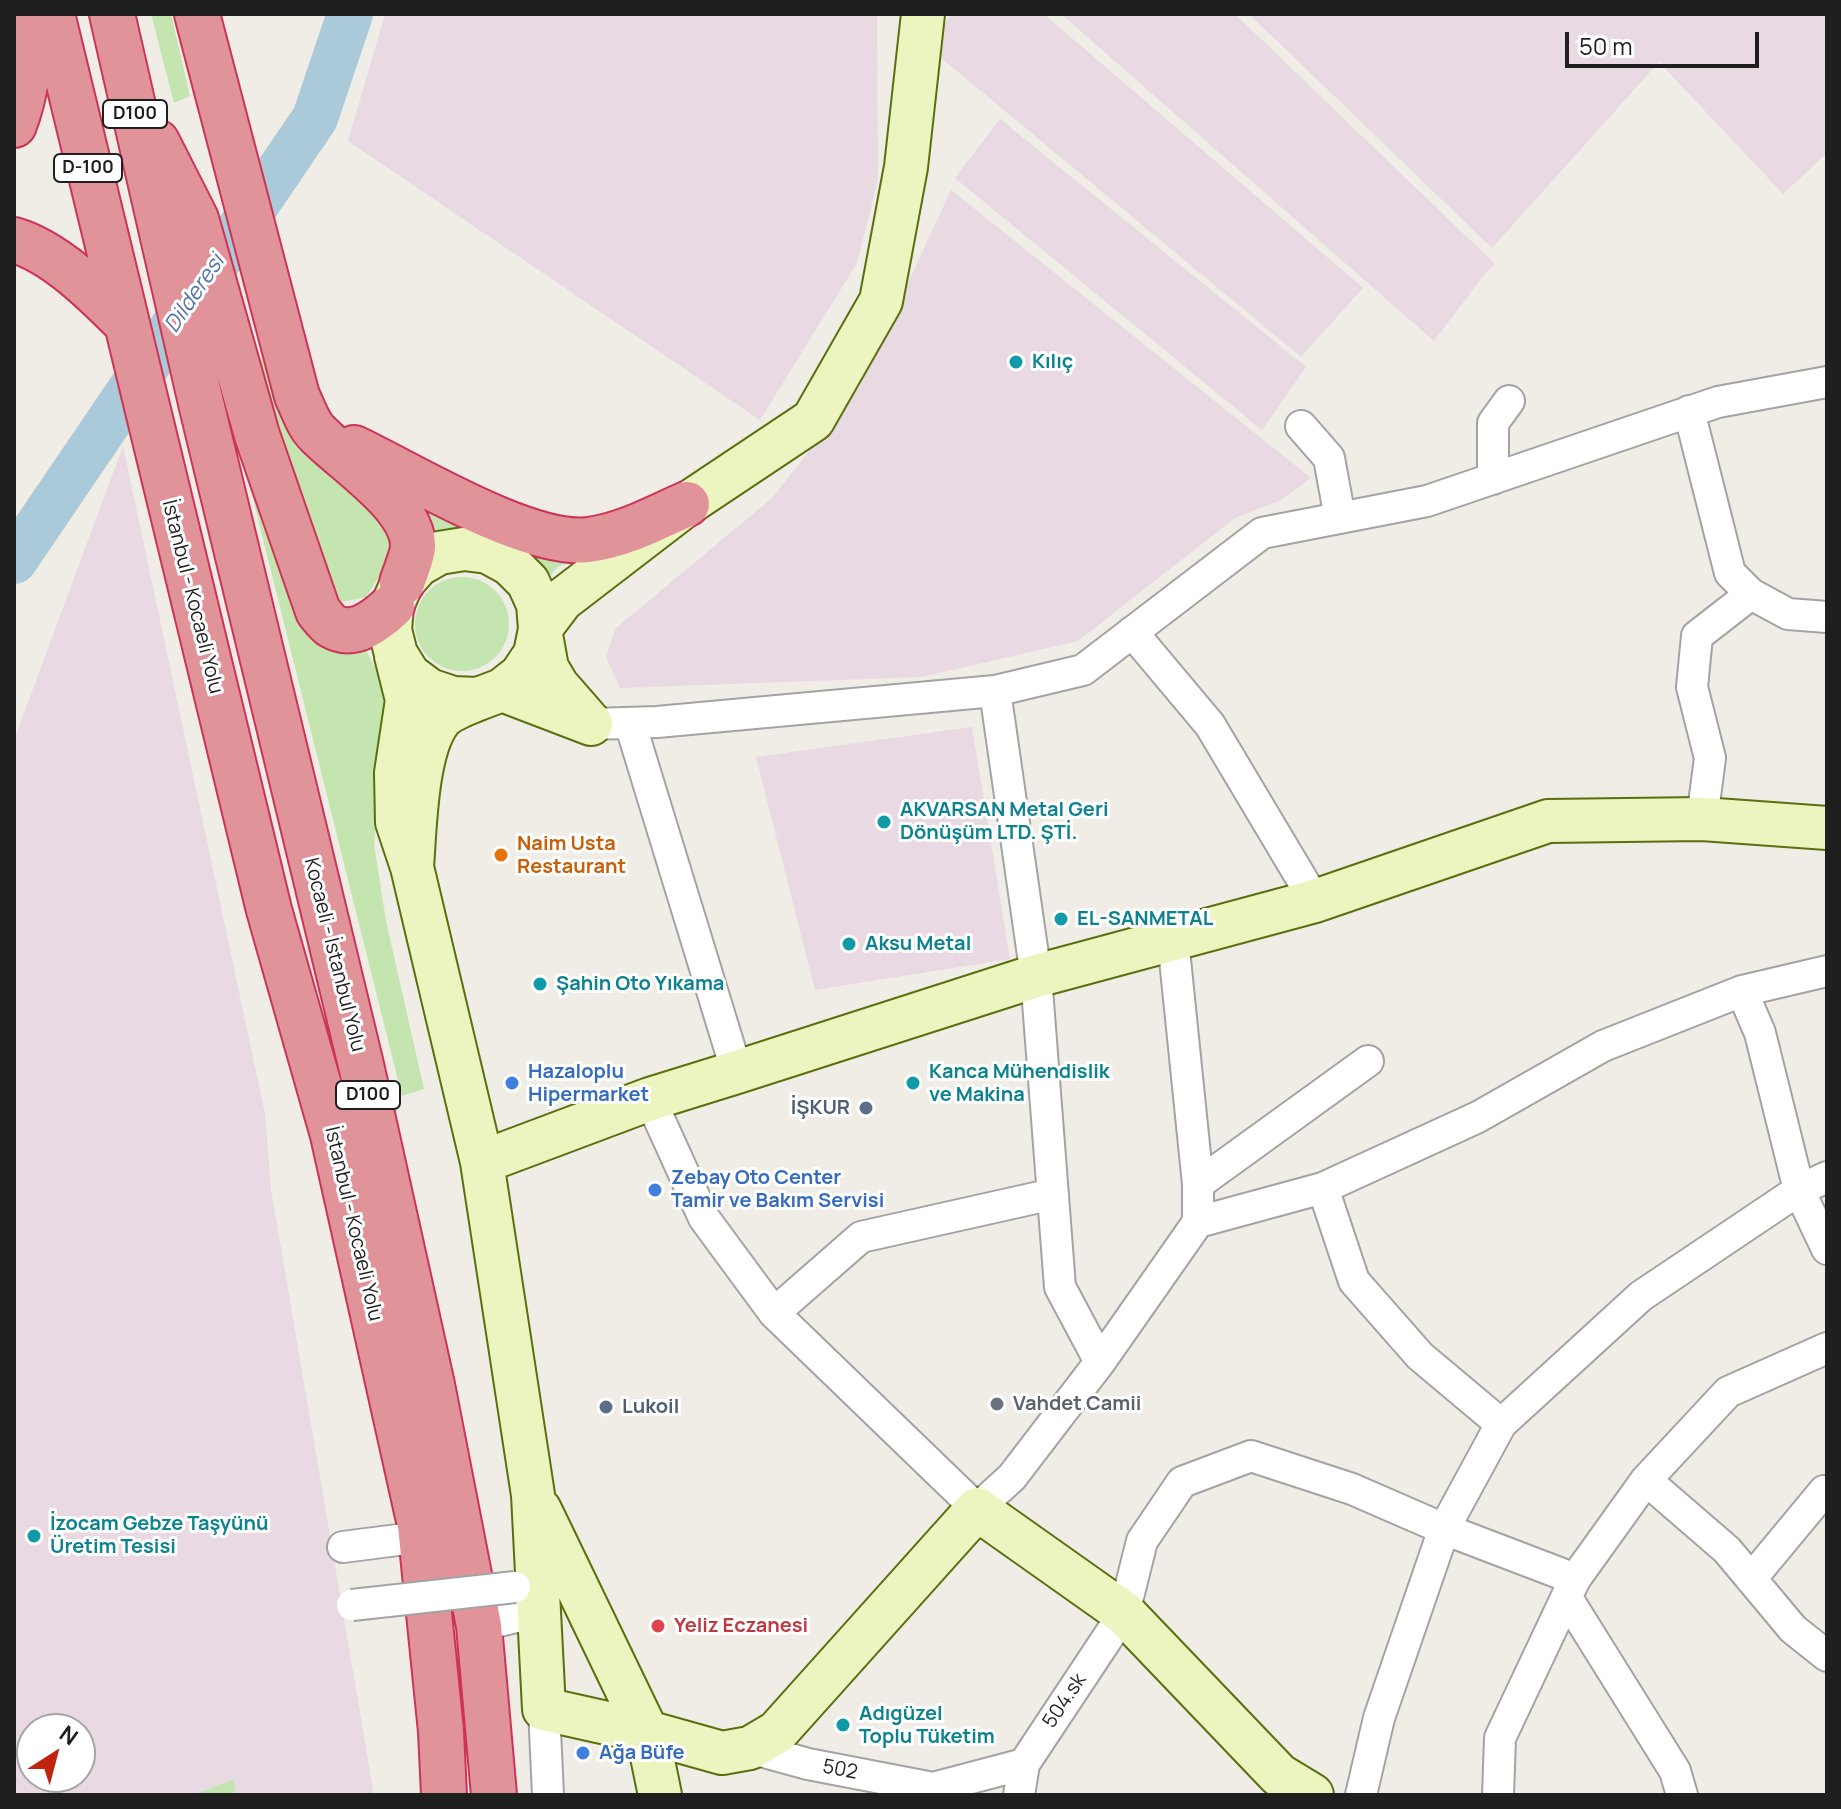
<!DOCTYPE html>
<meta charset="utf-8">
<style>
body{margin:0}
#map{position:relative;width:1841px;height:1809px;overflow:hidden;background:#efede6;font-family:Manrope,sans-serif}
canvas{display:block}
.frame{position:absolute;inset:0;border:16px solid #1f1f1f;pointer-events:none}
.north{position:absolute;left:16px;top:1713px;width:80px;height:80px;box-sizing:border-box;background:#fff;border:2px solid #a5a5a5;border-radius:50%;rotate:36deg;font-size:22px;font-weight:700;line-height:32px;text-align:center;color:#1f1f1f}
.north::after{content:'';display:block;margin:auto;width:28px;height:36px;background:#bf2410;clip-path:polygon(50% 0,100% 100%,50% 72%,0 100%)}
.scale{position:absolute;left:1565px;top:32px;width:194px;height:36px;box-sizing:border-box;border:4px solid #1f1f1f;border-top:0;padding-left:10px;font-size:24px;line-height:28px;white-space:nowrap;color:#1f1f1f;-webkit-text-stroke:6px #fff;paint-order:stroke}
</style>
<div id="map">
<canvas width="1841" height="1809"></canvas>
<div class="frame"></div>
<div class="north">N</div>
<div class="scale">50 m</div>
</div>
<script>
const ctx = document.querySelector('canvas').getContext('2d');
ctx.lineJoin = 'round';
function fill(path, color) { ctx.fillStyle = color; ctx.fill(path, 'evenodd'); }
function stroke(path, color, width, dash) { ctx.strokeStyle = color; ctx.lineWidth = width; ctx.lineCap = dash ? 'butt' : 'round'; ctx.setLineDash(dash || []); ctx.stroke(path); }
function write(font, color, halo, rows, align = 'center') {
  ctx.font = font + ' Manrope,sans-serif'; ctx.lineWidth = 6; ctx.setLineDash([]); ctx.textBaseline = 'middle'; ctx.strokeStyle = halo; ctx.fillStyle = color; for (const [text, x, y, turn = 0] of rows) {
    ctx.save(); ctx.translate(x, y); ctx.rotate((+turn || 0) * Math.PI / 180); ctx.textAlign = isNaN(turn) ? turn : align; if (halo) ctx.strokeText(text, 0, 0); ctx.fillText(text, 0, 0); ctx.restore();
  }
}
fill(new Path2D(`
 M 385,14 L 877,14 L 878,180 L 857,263 L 760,420 L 348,141 Z
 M 952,14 L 1044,14 L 1363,288 L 1301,357 L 928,47 Z
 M 1061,14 L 1235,14 L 1495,264 L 1487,271 L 1434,341 Z
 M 1249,14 L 1827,14 L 1827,153 L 1783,194 L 1659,62 L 1492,248 Z
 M 1000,119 L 1306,367 L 1262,430 L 955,178 Z
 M 951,190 L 1311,478 L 1281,500 L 1235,518 L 1078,641 L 922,677 L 620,688 L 606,658 L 615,629 L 772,498 L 860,386 Z
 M 123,446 L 265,1114 L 271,1189 L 374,1795 L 14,1795 L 14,740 ZM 32,1729 L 80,1729 L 80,1777 L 32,1777 Z
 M 972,727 L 1010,959 L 815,990 L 756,757 Z`), '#e8d9e3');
fill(new Path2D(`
 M 151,14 L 171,14 L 190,96 L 174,103 Z
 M 250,357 L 261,357 L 274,384 L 349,484 L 392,530 L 394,553 L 366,597 L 341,602 L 323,589 Z
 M 238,439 L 358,644 L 366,650 L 384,686 L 390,716 L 382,756 L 374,844 L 386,921 L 424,1089 L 402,1096 Z
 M 409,499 L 580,558 L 558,567 L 551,575 L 534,560 L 429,535 Z
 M415 624a47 47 0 1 1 94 0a47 47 0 1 1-94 0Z
 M 234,1779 L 235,1795 L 193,1795 Z`), '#c4e5b0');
stroke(new Path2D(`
 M 14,561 L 315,118 L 350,14`), '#aac9d9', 46);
const street = new Path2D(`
 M 1689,411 L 1730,573 L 1751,594 L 1788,614 L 1827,617
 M 1301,426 L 1329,458 L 1340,518
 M 1493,479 L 1493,423 L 1509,401
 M 1132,632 L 1210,725 L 1315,901
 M 995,691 L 1036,976 L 1060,1287 L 1100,1362
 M 630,723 L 737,1072
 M 591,724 L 657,722 L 995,691 L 1083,670 L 1262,533 L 1427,501 L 1718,402 L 1827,382
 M 1702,819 L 1710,758 L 1692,687 L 1697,636 L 1751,594
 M 1173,940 L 1198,1184 L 1198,1222
 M 1742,991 L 1760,1033 L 1799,1190 L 1827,1249
 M 650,1099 L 704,1218 L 774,1313 L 977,1509 L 1012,1477 L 1100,1362 L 1198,1222 L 1323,1188 L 1478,1117 L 1603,1046 L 1742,991 L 1827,971
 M 1198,1184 L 1368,1061
 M 1323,1188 L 1354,1281 L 1420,1356 L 1501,1424
 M 774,1313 L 861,1237 L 1053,1194
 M 1646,1480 L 1727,1550 L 1793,1629 L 1827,1656
 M 343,1547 L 421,1537
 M 1751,1579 L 1824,1491
 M 1567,1598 L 1675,1771 L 1682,1795
 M 479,1626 L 537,1612
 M 544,1709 L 548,1795
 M 750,1748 L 808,1764 L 933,1788 L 1024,1764
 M 1019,1795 L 1024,1764 L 1124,1613 L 1142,1541 L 1182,1482 L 1251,1456 L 1352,1489 L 1444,1529 L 1575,1579
 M 1361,1795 L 1379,1718 L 1444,1529 L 1501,1424 L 1641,1296 L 1799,1190 L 1827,1177
 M 1498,1795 L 1500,1738 L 1575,1579 L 1646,1480 L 1728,1392 L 1827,1348`);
const secondary = new Path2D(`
 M 396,656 L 407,700 L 396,773 L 397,822 L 412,867 C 415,828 416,751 440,720 C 448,710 467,704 478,699
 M 502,690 L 591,724 L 557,685 L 547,668 L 540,629 L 538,604 L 528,582 L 510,564 L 488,552 L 464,549 L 439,553 L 418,565 L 402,583 L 392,606 L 390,630 L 396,654 L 409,675 L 429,690 L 453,698 L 478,699 L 502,690 L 521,675 L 535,654 L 540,629 L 562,600 L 687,504 L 813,420 L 881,301 L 906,167 L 923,14
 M 412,867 L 482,1162 L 533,1495 L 544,1709 L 647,1732 L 722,1753 L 750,1748 L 777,1732 L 977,1509 L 1124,1613 L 1279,1775 L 1312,1795
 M 482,1162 L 650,1099 L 737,1072 L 1036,976 L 1315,901 L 1548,821 L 1702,819 L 1827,828
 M 540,1510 L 647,1732 L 660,1795`);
const highway = new Path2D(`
 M 52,14 L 269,910 L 333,1135 L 420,1525 L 441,1731 L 444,1795
 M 112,14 L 201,403 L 361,1065 L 432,1385 L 479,1626 L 494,1795
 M 197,14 L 297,396 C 303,408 308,425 318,434 C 345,462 414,505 413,547 C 412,558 405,573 402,583
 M 14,125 C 27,91 31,51 31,14
 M 157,142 L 196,219 L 257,435 L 318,611 C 322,616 327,623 332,626 C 354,639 377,620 392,606
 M 14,240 C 55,252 95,292 125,322
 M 354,448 C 411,475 528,547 588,540 C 623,536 655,518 687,504`);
stroke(street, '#a3a3a3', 34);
stroke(secondary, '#5a6f0e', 46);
stroke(highway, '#cd3357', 48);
stroke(street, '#fff', 30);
stroke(secondary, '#ecf5bf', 42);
stroke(highway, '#e0949a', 44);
const streetBridge = new Path2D(`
 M 352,1605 L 515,1587`);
stroke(streetBridge, '#a3a3a3', 34, []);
stroke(streetBridge, '#fff', 30);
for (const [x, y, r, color] of [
 [1016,362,8,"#0f9aa8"],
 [884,822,8,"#0f9aa8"],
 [501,855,8,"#e8710a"],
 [1061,919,8,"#0f9aa8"],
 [849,944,8,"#0f9aa8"],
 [540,984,8,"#0f9aa8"],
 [512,1083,8,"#3f7fe0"],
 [913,1083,8,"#0f9aa8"],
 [866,1108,8,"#5c6f8a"],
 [655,1190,8,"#3f7fe0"],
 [997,1404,8,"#6b7280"],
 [606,1407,8,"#5c6f8a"],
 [34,1536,8,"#0f9aa8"],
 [658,1626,8,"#e0444e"],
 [843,1725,8,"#0f9aa8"],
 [583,1753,8,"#3f7fe0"]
]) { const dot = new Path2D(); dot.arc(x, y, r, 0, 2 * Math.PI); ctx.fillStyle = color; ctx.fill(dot); stroke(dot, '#fff', 3); }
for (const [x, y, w] of [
 [135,114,64],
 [88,168,68],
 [368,1095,64]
]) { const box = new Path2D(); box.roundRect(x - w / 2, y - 14, w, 28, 6); ctx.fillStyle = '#fff'; ctx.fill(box); stroke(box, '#1f1f1f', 2); }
write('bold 18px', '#1f1f1f', null, [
 ["D100",135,114],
 ["D-100",88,168],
 ["D100",368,1095]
]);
write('bold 20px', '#0d838f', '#fff', [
 ["Kılıç",1032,362],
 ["AKVARSAN Metal Geri",900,810],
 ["Dönüşüm LTD. ŞTİ.",900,833],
 ["EL-SANMETAL",1077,919],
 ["Aksu Metal",865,944],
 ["Şahin Oto Yıkama",556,984],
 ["Kanca Mühendislik",929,1072],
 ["ve Makina",929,1095],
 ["İzocam Gebze Taşyünü",50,1524],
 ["Üretim Tesisi",50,1547],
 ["Adıgüzel",859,1714],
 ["Toplu Tüketim",859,1737]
], 'left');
write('20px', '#1f1f1f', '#fff', [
 ["İstanbul - Kocaeli Yolu",192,597,76],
 ["Kocaeli - İstanbul Yolu",334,955,76],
 ["İstanbul - Kocaeli Yolu",353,1224,77],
 ["504.sk",1065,1701,-56],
 ["502",840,1770,11]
]);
write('bold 20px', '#c56008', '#fff', [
 ["Naim Usta",517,844],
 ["Restaurant",517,867]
], 'left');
write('bold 20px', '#366cbe', '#fff', [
 ["Hazaloplu",528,1072],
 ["Hipermarket",528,1095],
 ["Zebay Oto Center",671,1178],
 ["Tamir ve Bakım Servisi",671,1201],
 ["Ağa Büfe",599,1753]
], 'left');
write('bold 20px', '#4e5e75', '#fff', [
 ["İŞKUR",850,1108],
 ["Lukoil",622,1407,"left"]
], 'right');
write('bold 20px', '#5b616d', '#fff', [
 ["Vahdet Camii",1013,1404]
], 'left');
write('bold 20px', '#be3a42', '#fff', [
 ["Yeliz Eczanesi",674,1626]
], 'left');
write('italic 22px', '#5374a8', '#fff', [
 ["Dilderesi",195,294,-56]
]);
</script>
